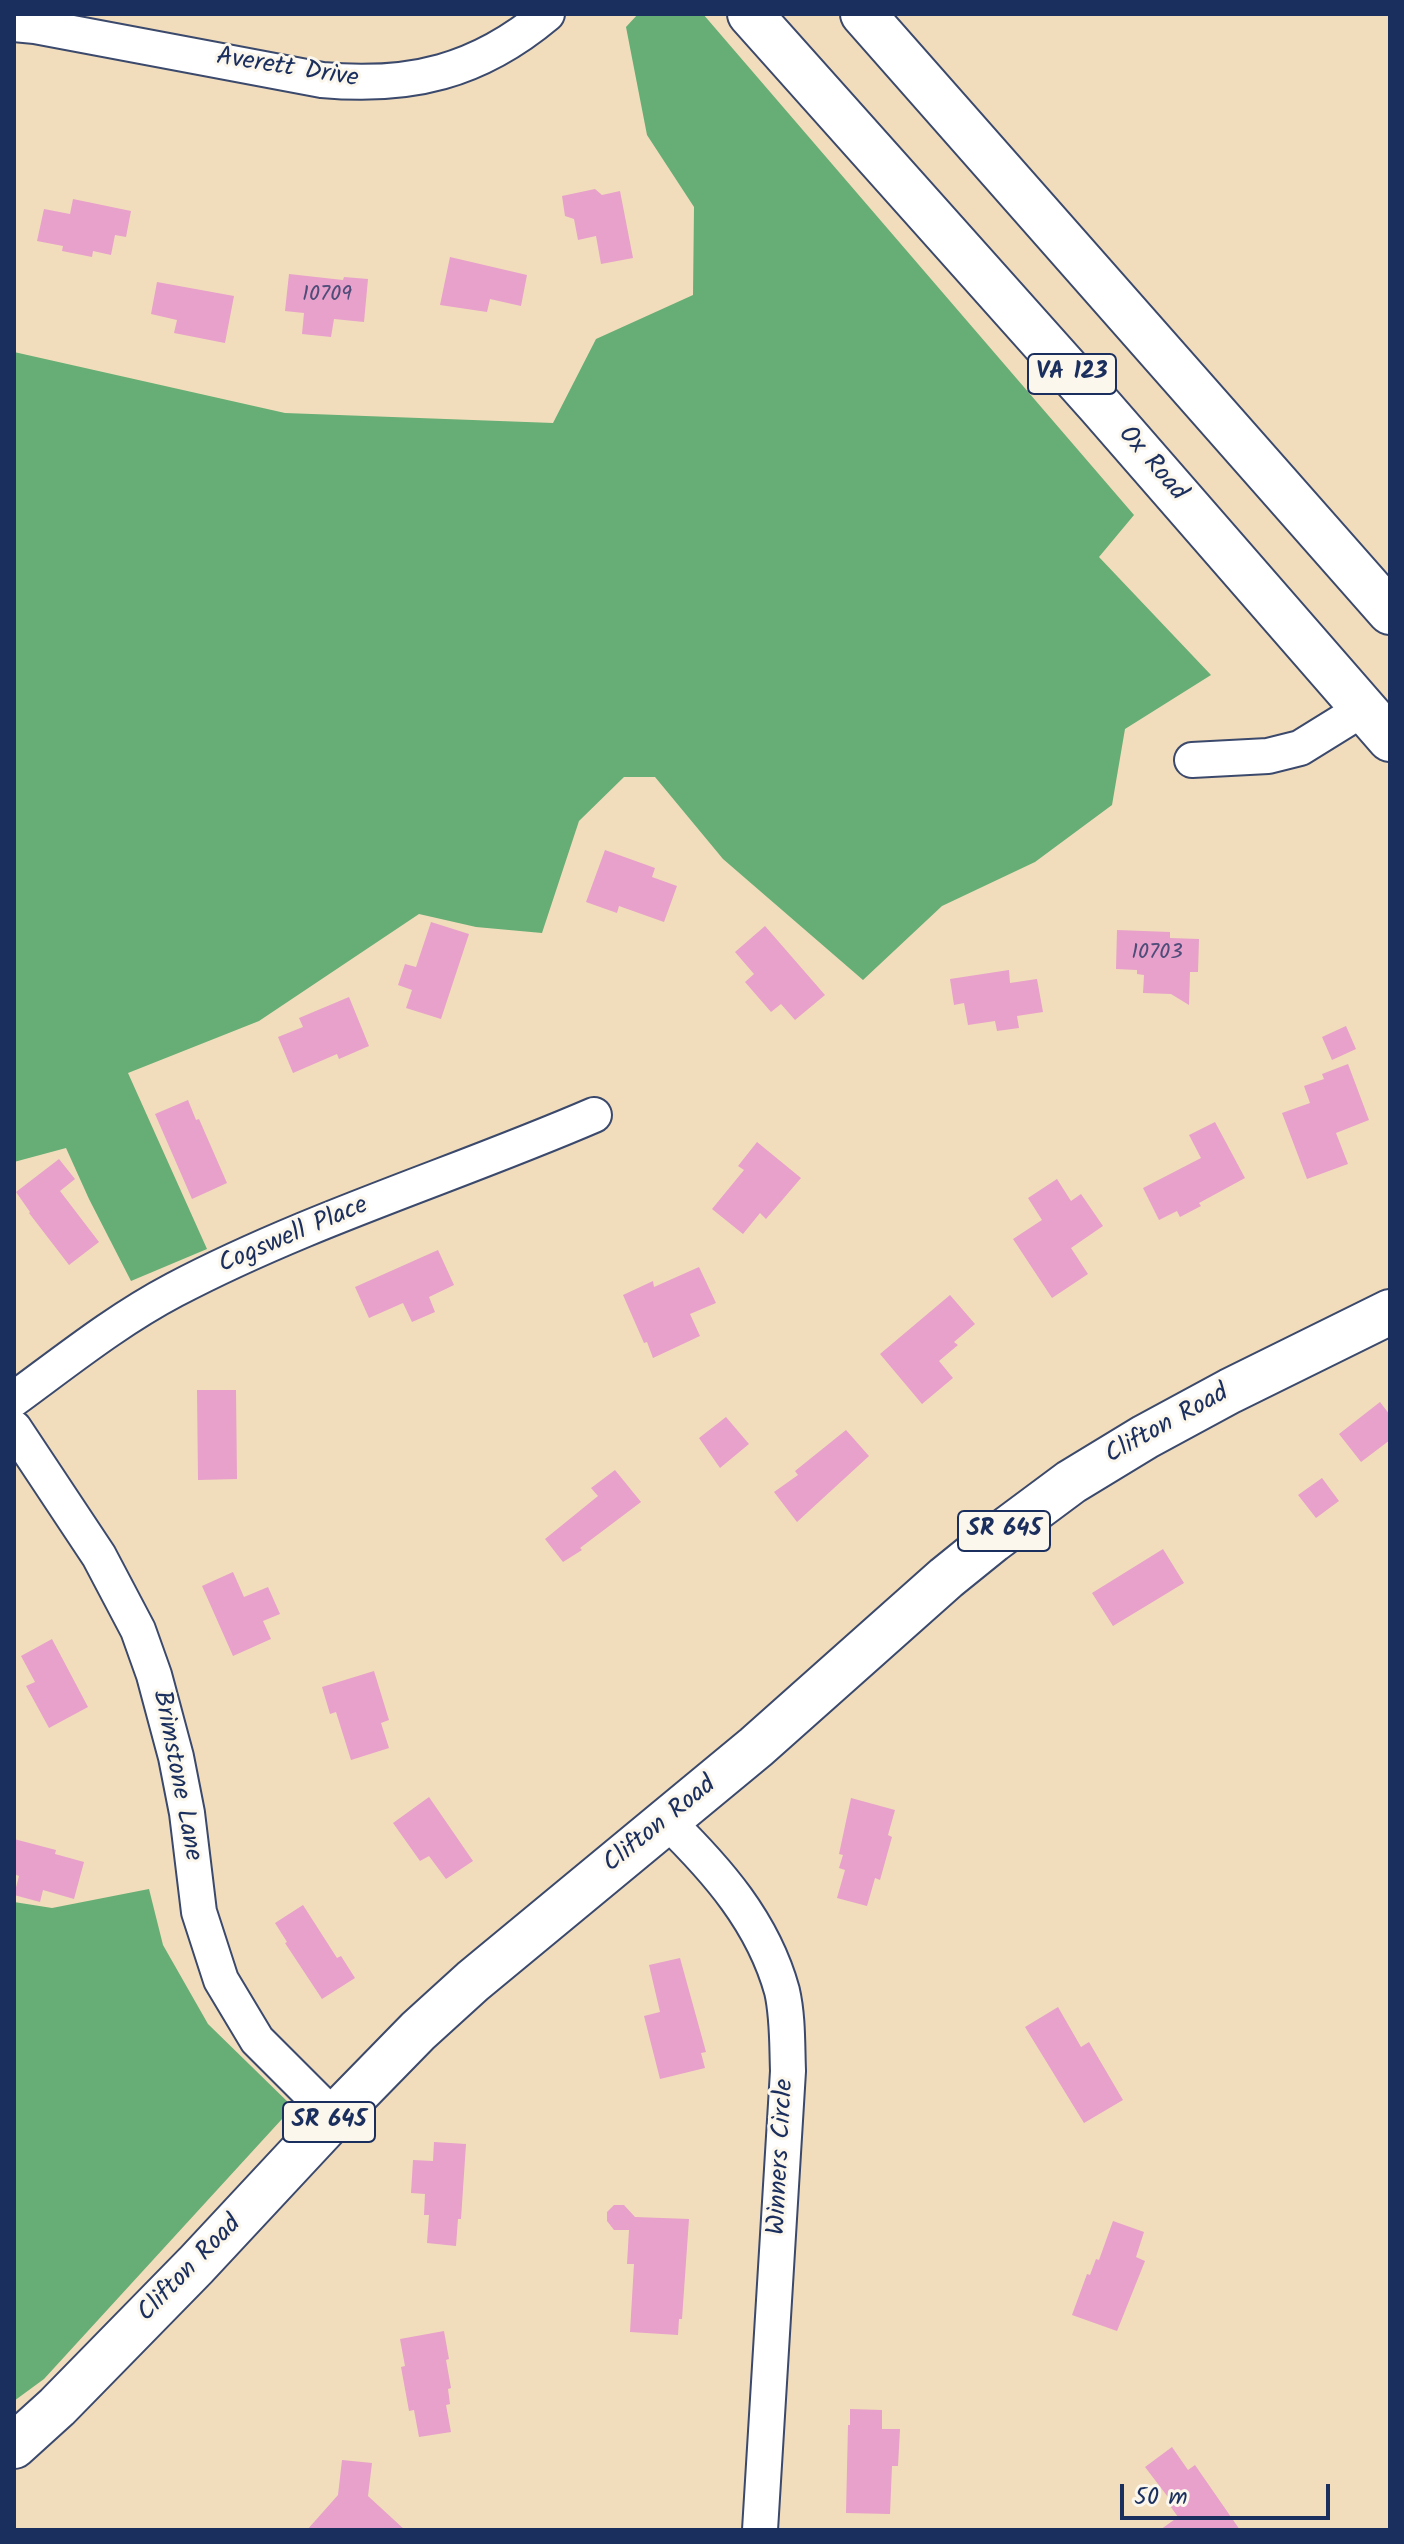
<!DOCTYPE html>
<style>
body{margin:0}
#map{position:relative;width:1404px;height:2544px;overflow:hidden;background:#f1ddbc;font-family:Kalam,sans-serif}
canvas{display:block}
.frame{position:absolute;inset:0;border:16px solid #1b2f5e;pointer-events:none}
.scale{position:absolute;left:1120px;top:2484px;width:210px;height:36px;box-sizing:border-box;border:4px solid #1b2f5e;border-top:0;padding-left:10px;font-size:24px;line-height:28px;white-space:nowrap;color:#1b2f5e;-webkit-text-stroke:6px #fbf7ec;paint-order:stroke}
</style>
<div id="map">
<canvas width="1404" height="2544"></canvas>
<div class="frame"></div>
<div class="scale">50 m</div>
</div>
<script>
const ctx = document.querySelector('canvas').getContext('2d');
ctx.lineJoin = 'round';
function fill(path, color) { ctx.fillStyle = color; ctx.fill(path, 'evenodd'); }
function stroke(path, color, width, dash) { ctx.strokeStyle = color; ctx.lineWidth = width; ctx.lineCap = dash ? 'butt' : 'round'; ctx.setLineDash(dash || []); ctx.stroke(path); }
function write(font, color, halo, rows, align = 'center') {
  ctx.font = font + ' Kalam,sans-serif'; ctx.lineWidth = 6; ctx.setLineDash([]); ctx.textBaseline = 'middle'; ctx.strokeStyle = halo; ctx.fillStyle = color; for (const [text, x, y, turn = 0] of rows) {
    ctx.save(); ctx.translate(x, y); ctx.rotate((+turn || 0) * Math.PI / 180); ctx.textAlign = isNaN(turn) ? turn : align; if (halo) ctx.strokeText(text, 0, 0); ctx.fillText(text, 0, 0); ctx.restore();
  }
}
fill(new Path2D(`
 M 638,14 L 703,14 L 1134,515 L 1099,557 L 1211,675 L 1125,729 L 1112,805 L 1035,862 L 942,906 L 863,980 L 723,859 L 655,777 L 624,777 L 579,821 L 542,933 L 476,927 L 419,914 L 259,1021 L 128,1073 L 207,1249 L 131,1281 L 89,1199 L 66,1148 L 14,1162 L 14,352 L 285,413 L 553,423 L 596,339 L 693,295 L 694,207 L 647,135 L 626,27 Z
 M 149,1889 L 163,1945 L 208,2024 L 293,2107 L 44,2379 L 14,2401 L 14,1902 L 52,1908 Z`), '#66ae75');
fill(new Path2D(`
 M 595,189 L 602,195 L 620,191 L 633,258 L 601,264 L 596,236 L 578,240 L 574,219 L 565,216 L 562,196 Z
 M 73,199 L 131,211 L 126,237 L 115,235 L 111,255 L 93,251 L 92,257 L 62,251 L 63,246 L 37,241 L 44,209 L 70,214 Z
 M 450,257 L 527,275 L 521,306 L 490,299 L 487,312 L 440,305 Z
 M 289,274 L 343,280 L 344,277 L 368,279 L 364,322 L 334,319 L 331,337 L 302,334 L 304,313 L 285,311 Z
 M 157,282 L 234,296 L 225,343 L 174,333 L 177,320 L 151,314 Z
 M 605,850 L 655,868 L 652,877 L 677,886 L 664,922 L 619,906 L 617,913 L 586,902 Z
 M 431,922 L 469,934 L 441,1019 L 406,1008 L 412,990 L 398,985 L 405,964 L 416,967 Z
 M 765,926 L 825,995 L 795,1020 L 781,1004 L 771,1012 L 745,982 L 754,974 L 735,952 Z
 M 1117,930 L 1170,932 L 1170,938 L 1199,939 L 1198,972 L 1190,972 L 1189,1005 L 1171,994 L 1143,993 L 1144,975 L 1137,974 L 1137,970 L 1116,969 Z
 M 1009,970 L 1010,983 L 1037,979 L 1043,1012 L 1017,1016 L 1019,1028 L 997,1031 L 995,1021 L 968,1025 L 964,1003 L 954,1005 L 950,979 Z
 M 349,997 L 369,1046 L 339,1059 L 337,1054 L 293,1073 L 278,1037 L 303,1027 L 299,1018 Z
 M 1346,1026 L 1356,1049 L 1332,1060 L 1322,1037 Z
 M 1348,1064 L 1369,1120 L 1336,1133 L 1348,1164 L 1307,1179 L 1282,1113 L 1310,1103 L 1304,1086 L 1324,1079 L 1322,1074 Z
 M 188,1100 L 196,1120 L 199,1119 L 227,1183 L 192,1199 L 155,1114 Z
 M 1215,1122 L 1245,1178 L 1199,1203 L 1201,1206 L 1180,1217 L 1177,1211 L 1159,1220 L 1143,1188 L 1201,1158 L 1189,1135 Z
 M 757,1142 L 801,1178 L 766,1219 L 760,1213 L 743,1234 L 712,1209 L 744,1170 L 738,1166 Z
 M 59,1159 L 75,1179 L 60,1191 L 99,1242 L 69,1265 L 29,1213 L 30,1212 L 16,1192 Z
 M 1057,1179 L 1071,1201 L 1081,1194 L 1103,1226 L 1071,1248 L 1088,1274 L 1052,1298 L 1013,1239 L 1042,1220 L 1028,1198 Z
 M 438,1250 L 454,1285 L 429,1297 L 435,1312 L 412,1322 L 403,1303 L 369,1318 L 355,1287 Z
 M 699,1267 L 716,1303 L 690,1314 L 700,1336 L 653,1358 L 647,1342 L 644,1343 L 623,1295 L 653,1281 L 654,1287 Z
 M 950,1295 L 975,1324 L 954,1342 L 958,1345 L 939,1361 L 953,1378 L 922,1404 L 880,1354 Z
 M 197,1390 L 236,1390 L 237,1479 L 198,1480 Z
 M 1380,1402 L 1390,1415 L 1390,1440 L 1361,1462 L 1339,1434 Z
 M 726,1417 L 749,1444 L 720,1468 L 699,1438 Z
 M 846,1430 L 869,1456 L 797,1522 L 774,1492 L 798,1475 L 795,1471 Z
 M 615,1470 L 641,1502 L 580,1548 L 582,1550 L 563,1562 L 545,1539 L 598,1496 L 591,1488 Z
 M 1322,1478 L 1339,1501 L 1316,1518 L 1298,1495 Z
 M 1163,1549 L 1184,1583 L 1113,1626 L 1092,1593 Z
 M 233,1572 L 244,1597 L 268,1587 L 280,1614 L 263,1621 L 271,1639 L 233,1656 L 202,1586 Z
 M 52,1639 L 88,1707 L 49,1728 L 26,1686 L 35,1682 L 21,1656 Z
 M 374,1671 L 389,1720 L 381,1723 L 389,1748 L 351,1760 L 336,1712 L 330,1714 L 322,1687 Z
 M 429,1797 L 473,1861 L 446,1879 L 429,1856 L 420,1861 L 393,1823 Z
 M 851,1798 L 895,1810 L 888,1835 L 892,1837 L 880,1880 L 875,1878 L 867,1906 L 837,1898 L 845,1870 L 839,1868 L 843,1855 L 839,1854 Z
 M 14,1839 L 56,1850 L 55,1854 L 84,1862 L 74,1899 L 43,1890 L 40,1902 L 14,1895 L 19,1876 L 14,1874 Z
 M 303,1905 L 337,1958 L 341,1956 L 355,1978 L 322,1999 L 285,1943 L 287,1942 L 275,1923 Z
 M 680,1958 L 706,2052 L 701,2053 L 705,2068 L 660,2079 L 644,2016 L 660,2012 L 649,1965 Z
 M 1058,2007 L 1081,2047 L 1089,2042 L 1123,2100 L 1084,2123 L 1025,2027 Z
 M 434,2142 L 466,2144 L 461,2219 L 458,2219 L 456,2246 L 427,2243 L 429,2215 L 424,2215 L 425,2194 L 411,2193 L 413,2160 L 433,2161 Z
 M 614,2205 L 624,2205 L 635,2217 L 689,2219 L 682,2319 L 679,2319 L 678,2335 L 630,2332 L 634,2264 L 627,2264 L 629,2230 L 614,2230 L 607,2221 L 607,2212 Z
 M 1113,2221 L 1144,2232 L 1136,2257 L 1145,2261 L 1117,2331 L 1072,2315 L 1087,2274 L 1090,2275 L 1096,2259 L 1099,2260 Z
 M 444,2331 L 449,2359 L 446,2360 L 451,2388 L 448,2389 L 450,2404 L 446,2405 L 451,2432 L 419,2437 L 414,2410 L 409,2411 L 401,2367 L 405,2366 L 400,2339 Z
 M 850,2409 L 882,2410 L 882,2429 L 900,2429 L 898,2466 L 892,2466 L 890,2514 L 846,2513 L 848,2425 L 850,2425 Z
 M 1172,2447 L 1188,2470 L 1195,2465 L 1240,2530 L 1160,2530 L 1178,2517 L 1168,2503 L 1171,2501 L 1145,2467 Z
 M 342,2460 L 372,2463 L 368,2496 L 405,2530 L 307,2530 L 338,2495 Z`), '#e7a1ca');
const minor = new Path2D(`
 M 14,24 L 35,26 L 322,80 C 410,88 478,72 547,14
 M 1192,760 L 1268,756 L 1300,748 L 1363,709
 M 14,1399 C 66,1361 117,1320 174,1290 C 309,1219 455,1175 594,1115
 M 14,1428 L 99,1556 L 138,1630 L 154,1675 L 176,1757 L 187,1813 L 199,1912 L 221,1980 L 257,2040 L 334,2117
 M 667,1821 C 717,1870 763,1922 782,1991 C 788,2017 787,2045 788,2071 L 760,2530`);
const major = new Path2D(`
 M 14,2446 L 57,2407 L 196,2265 L 334,2117 L 418,2031 L 473,1981 L 756,1747 L 946,1578 L 993,1540 L 1071,1482 L 1145,1437 L 1230,1391 L 1390,1312`);
const highway = new Path2D(`
 M 750,14 L 1100,406 L 1390,739
 M 863,14 L 1390,612`);
stroke(minor, '#3b496c', 38);
stroke(major, '#3b496c', 48);
stroke(highway, '#3b496c', 48);
stroke(minor, '#fff', 34);
stroke(major, '#fff', 44);
stroke(highway, '#fff', 44);
write('22px', '#4e4c79', null, [
 ["10709",327,296],
 ["10703",1157,954]
]);
for (const [x, y, w] of [
 [1072,374,88],
 [1004,1531,92],
 [329,2122,92]
]) { const box = new Path2D(); box.roundRect(x - w / 2, y - 20, w, 40, 6); ctx.fillStyle = '#fbf7ec'; ctx.fill(box); stroke(box, '#1b2f5e', 2); }
write('bold 24px', '#1b2f5e', null, [
 ["VA 123",1072,374],
 ["SR 645",1004,1531],
 ["SR 645",329,2122]
]);
write('26px', '#1b2f5e', '#fbf7ec', [
 ["Averett Drive",287,70,9],
 ["Ox Road",1151,465,49],
 ["Cogswell Place",294,1237,-23],
 ["Clifton Road",1168,1426,-29],
 ["Brimstone Lane",175,1776,79],
 ["Clifton Road",661,1826,-39],
 ["Winners Circle",783,2157,-87],
 ["Clifton Road",191,2270,-46]
]);
</script>
